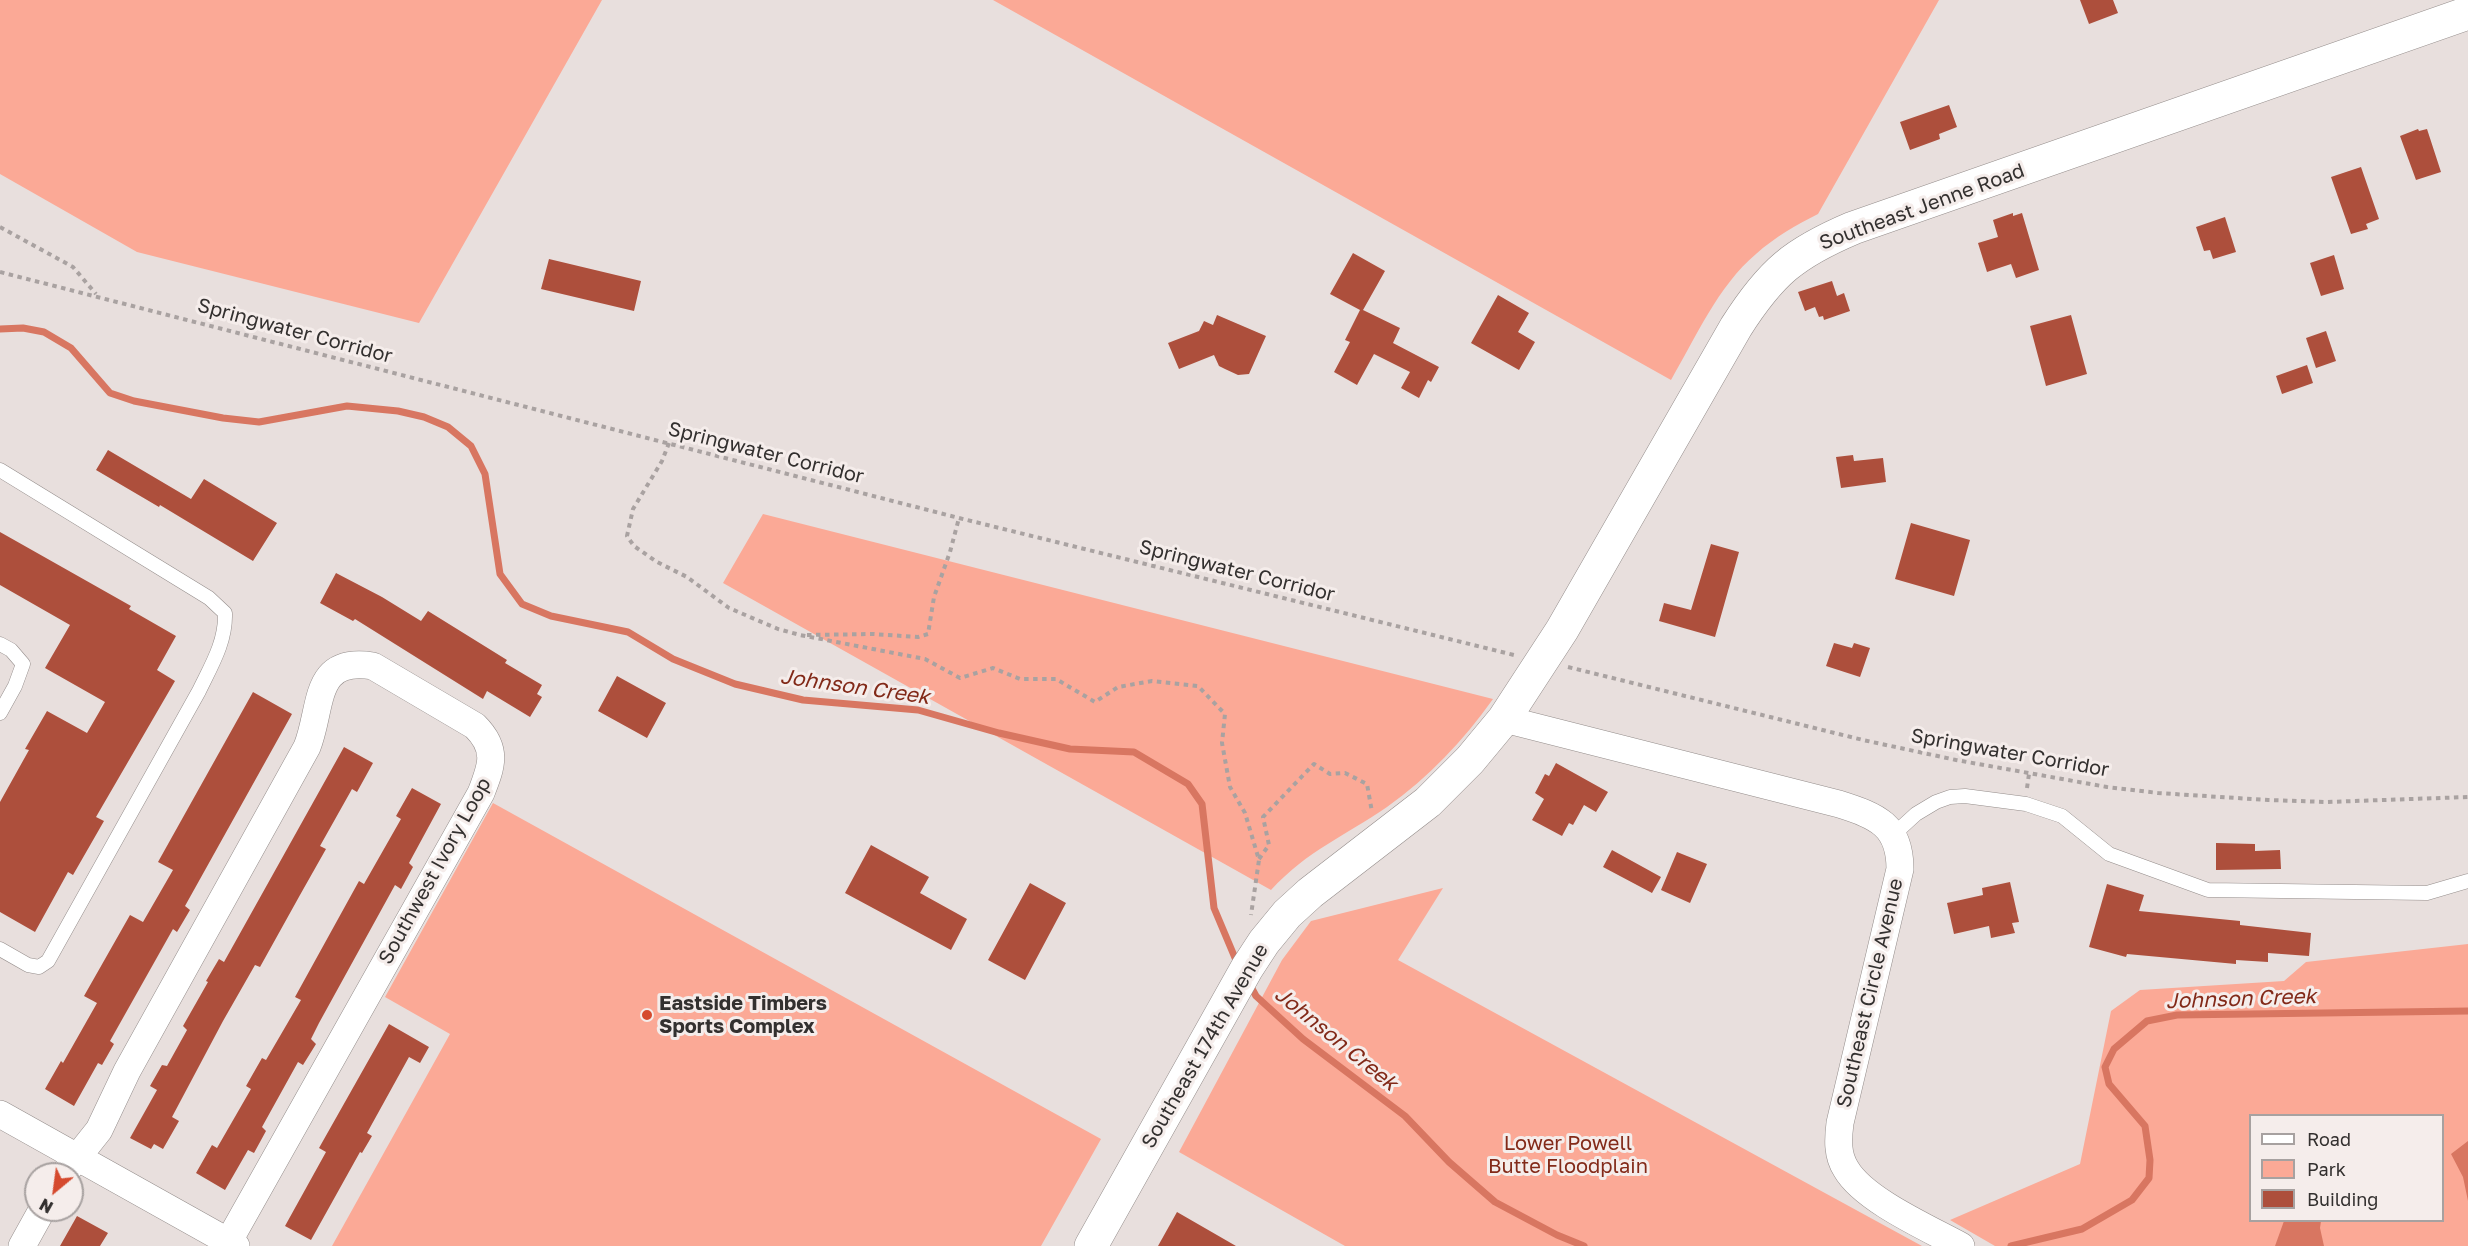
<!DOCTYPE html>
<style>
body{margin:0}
#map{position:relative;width:2468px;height:1246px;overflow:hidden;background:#e8dfdd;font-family:"Golos Text",sans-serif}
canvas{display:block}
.legend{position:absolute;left:2249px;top:1114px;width:195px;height:108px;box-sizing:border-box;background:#f5edeb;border:2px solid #a7a1a0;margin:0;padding:8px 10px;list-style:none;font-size:18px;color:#33302f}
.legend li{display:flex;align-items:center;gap:12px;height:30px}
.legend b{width:30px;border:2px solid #a7a1a0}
.north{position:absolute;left:24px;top:1162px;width:60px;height:60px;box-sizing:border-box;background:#f5edeb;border:2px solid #a7a1a0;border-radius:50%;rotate:209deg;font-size:16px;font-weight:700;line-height:24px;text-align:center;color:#33302f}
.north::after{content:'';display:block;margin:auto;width:21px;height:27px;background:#d54a2e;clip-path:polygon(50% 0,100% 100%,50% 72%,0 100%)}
</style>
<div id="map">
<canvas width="2468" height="1246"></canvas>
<ul class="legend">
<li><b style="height:8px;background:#fff"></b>Road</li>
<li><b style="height:16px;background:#fba996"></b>Park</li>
<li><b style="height:16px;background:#ad4f3c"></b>Building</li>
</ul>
<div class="north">N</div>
</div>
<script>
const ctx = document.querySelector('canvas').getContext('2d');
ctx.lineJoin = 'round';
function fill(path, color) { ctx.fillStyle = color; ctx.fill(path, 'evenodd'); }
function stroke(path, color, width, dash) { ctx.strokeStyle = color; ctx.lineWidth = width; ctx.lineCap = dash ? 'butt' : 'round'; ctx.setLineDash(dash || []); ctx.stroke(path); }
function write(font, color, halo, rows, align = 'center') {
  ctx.font = font + ' "Golos Text",sans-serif'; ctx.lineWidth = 6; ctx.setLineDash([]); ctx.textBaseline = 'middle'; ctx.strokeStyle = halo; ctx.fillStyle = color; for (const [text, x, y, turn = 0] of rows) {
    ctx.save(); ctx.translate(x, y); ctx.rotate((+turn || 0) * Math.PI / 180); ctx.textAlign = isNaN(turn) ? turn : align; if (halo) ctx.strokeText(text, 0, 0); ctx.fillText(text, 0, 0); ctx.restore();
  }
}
fill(new Path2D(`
 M 0,0 L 602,0 L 419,323 L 137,252 L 0,174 Z
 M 993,0 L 1939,0 L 1818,214 C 1796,225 1775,237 1756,254 C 1718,286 1696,337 1671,380 Z
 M 763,514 L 1493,699 C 1463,741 1429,777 1387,807 C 1345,836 1308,850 1271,890 L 723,583 Z
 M 493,803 L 1101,1139 L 1041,1246 L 332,1246 L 450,1034 L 385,997 Z
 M 1443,888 L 1398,960 L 1922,1246 L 1345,1246 L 1179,1152 L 1282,960 L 1311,921 Z
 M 2468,944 L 2468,1246 L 1995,1246 L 1950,1220 L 2080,1164 L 2111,1011 L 2140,990 L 2284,981 L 2306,962 ZM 2250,1116 L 2442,1116 L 2442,1220 L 2250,1220 Z`), '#fba996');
fill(new Path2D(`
 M 2468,1141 L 2468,1201 L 2463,1177 L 2451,1154 Z
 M 2284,1221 L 2321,1221 L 2320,1228 L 2324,1246 L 2275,1246 Z`), '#d87661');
stroke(new Path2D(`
 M 0,329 L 23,328 L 44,332 L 71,348 L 110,393 L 134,401 L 223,418 L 259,422 L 347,406 L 398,411 L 424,417 L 448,427 L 471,446 L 485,474 L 500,574 L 522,604 L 551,616 L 628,632 L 673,659 L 735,684 L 803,700 L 918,710 L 999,733 L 1070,749 L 1134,752 L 1188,784 L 1202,804 L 1214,908 L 1238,965
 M 1250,985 L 1256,996 L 1303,1039 L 1405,1116 L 1449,1162 L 1495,1202 L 1557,1235 L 1584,1246
 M 2011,1246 L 2082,1229 L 2132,1200 L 2149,1178 L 2150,1160 L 2145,1126 L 2109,1084 L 2105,1067 L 2114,1049 L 2147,1021 L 2177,1015 L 2468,1011`), '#d87661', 7);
fill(new Path2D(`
 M 2080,0 L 2113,0 L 2118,13 L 2089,24 Z
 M 1949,105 L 1957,127 L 1939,134 L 1940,139 L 1910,150 L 1900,122 Z
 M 2418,129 L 2419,131 L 2427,129 L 2441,172 L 2416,180 L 2400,136 Z
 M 2361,167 L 2379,219 L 2366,224 L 2368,229 L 2351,234 L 2331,177 Z
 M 2013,213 L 2013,216 L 2022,213 L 2039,270 L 2016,278 L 2011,264 L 1987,272 L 1978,243 L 1998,237 L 1993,220 Z
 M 2225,217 L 2236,252 L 2213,259 L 2210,250 L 2204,251 L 2196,227 Z
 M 1353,253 L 1385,271 L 1363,310 L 1400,328 L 1393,343 L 1439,367 L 1431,382 L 1428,380 L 1419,398 L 1401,388 L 1410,372 L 1374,354 L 1357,385 L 1334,372 L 1350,342 L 1345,340 L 1360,310 L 1330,294 Z
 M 2334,255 L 2344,289 L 2321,296 L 2310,263 Z
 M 549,259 L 641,281 L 634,311 L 541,289 Z
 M 1832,281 L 1837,296 L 1844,293 L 1850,311 L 1824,320 L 1823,316 L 1819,317 L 1815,307 L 1805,311 L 1798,292 Z
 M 1498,295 L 1529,313 L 1518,332 L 1535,342 L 1519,370 L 1471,343 Z
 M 1217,315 L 1266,336 L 1249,374 L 1238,375 L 1225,369 L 1219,366 L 1214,355 L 1179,369 L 1168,343 L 1199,331 L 1204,321 L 1213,325 Z
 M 2071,315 L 2087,374 L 2046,386 L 2030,326 Z
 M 2326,331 L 2336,361 L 2316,368 L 2306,338 Z
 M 2307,365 L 2313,383 L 2282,394 L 2276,376 Z
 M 108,450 L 191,499 L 204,479 L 277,523 L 253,561 L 160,505 L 159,507 L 96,470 Z
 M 1853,455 L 1854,461 L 1883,458 L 1886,482 L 1841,488 L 1836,457 Z
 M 1911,523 L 1970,540 L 1954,596 L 1895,579 Z
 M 0,532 L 131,606 L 129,609 L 176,636 L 157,670 L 175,681 L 96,817 L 104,821 L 73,875 L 68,872 L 35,932 L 0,912 L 0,802 L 29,750 L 25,749 L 47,711 L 87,733 L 105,702 L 45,668 L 70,625 L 0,585 Z
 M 1711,544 L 1739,552 L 1715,637 L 1659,621 L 1664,603 L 1691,610 Z
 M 336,573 L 382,597 L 421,621 L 428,611 L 507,660 L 505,663 L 542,685 L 537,694 L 542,697 L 530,717 L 487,691 L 483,699 L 355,619 L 353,621 L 320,603 Z
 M 1834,643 L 1852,648 L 1854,643 L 1870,648 L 1860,677 L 1826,666 Z
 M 617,676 L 666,703 L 647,738 L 598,711 Z
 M 253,692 L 292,714 L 185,906 L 190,910 L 177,932 L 173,929 L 110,1041 L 114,1044 L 102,1065 L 98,1063 L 74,1106 L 45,1089 L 61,1061 L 63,1063 L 97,1003 L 84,996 L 130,915 L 143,922 L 173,870 L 158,862 Z
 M 344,747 L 373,763 L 357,792 L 352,789 L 320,846 L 326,849 L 300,895 L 260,967 L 255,965 L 223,1021 L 172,1117 L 179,1121 L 163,1149 L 154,1144 L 151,1149 L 130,1138 L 157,1090 L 150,1086 L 162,1065 L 167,1066 L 187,1030 L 183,1026 L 208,982 L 206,981 L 219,959 L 224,962 Z
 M 1556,763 L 1608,792 L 1596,812 L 1584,805 L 1573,825 L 1569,823 L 1562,836 L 1532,820 L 1544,799 L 1535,793 L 1545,774 L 1549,776 Z
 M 412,788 L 441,804 L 409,863 L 413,867 L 401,889 L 395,885 L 319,1023 L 311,1039 L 316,1044 L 303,1065 L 298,1062 L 262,1127 L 266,1131 L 254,1153 L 248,1150 L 225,1190 L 196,1173 L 212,1145 L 217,1148 L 251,1089 L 246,1086 L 262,1058 L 266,1060 L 301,1000 L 295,997 L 359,881 L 364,884 L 401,819 L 396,816 Z
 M 2216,843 L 2255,844 L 2255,851 L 2280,850 L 2281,869 L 2216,870 Z
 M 871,845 L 929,877 L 920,893 L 967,919 L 951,950 L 845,893 Z
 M 1612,850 L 1661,877 L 1652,893 L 1603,867 Z
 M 1677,852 L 1707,864 L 1690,903 L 1661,890 Z
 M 2010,882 L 2019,922 L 2012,923 L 2015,933 L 1991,938 L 1989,926 L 1954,934 L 1947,903 L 1983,895 L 1982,888 Z
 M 1030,883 L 1066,903 L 1025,980 L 988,960 Z
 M 2107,884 L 2144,895 L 2139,911 L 2240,921 L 2240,925 L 2311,933 L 2309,956 L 2268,953 L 2268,962 L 2236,960 L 2236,964 L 2127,954 L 2126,957 L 2089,947 Z
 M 389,1024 L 429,1047 L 420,1063 L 409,1057 L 367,1133 L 372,1136 L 362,1153 L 360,1152 L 311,1240 L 285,1226 L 326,1152 L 319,1148 Z
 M 1177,1212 L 1236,1246 L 1158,1246 Z
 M 77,1216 L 108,1233 L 100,1246 L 60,1246 Z`), '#ad4f3c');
const lane = new Path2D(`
 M 0,470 L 209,598 L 225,613 C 226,642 211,666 199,691 L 48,961 L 39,967 L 28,965 L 0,949
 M 0,644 L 11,650 L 23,664 L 15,686 L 0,713
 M 1893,835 L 1916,814 L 1936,802 L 1950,797 L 1965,796 L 2026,804 L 2062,816 L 2109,854 L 2208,890 L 2427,893 L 2468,881`);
const street = new Path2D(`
 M 1504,719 L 1839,804 C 1877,816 1900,825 1900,869 L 1840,1123 C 1838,1139 1837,1155 1846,1169 C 1864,1200 1928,1228 1961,1246
 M 0,1114 L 236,1246
 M 64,1174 L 99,1130 L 127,1071 L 307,747 C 323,707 312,656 373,666 L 475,726 C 498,749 492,765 481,793 L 226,1246
 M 22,1246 L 42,1210`);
const primary = new Path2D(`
 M 1091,1246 L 1247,968 L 1264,942 L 1287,914 L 1310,893 L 1428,802 L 1470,760 L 1504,719 L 1562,630 L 1736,327 C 1771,272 1794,253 1853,228 L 2468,13`);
stroke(lane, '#948d8b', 15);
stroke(street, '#948d8b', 28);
stroke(primary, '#948d8b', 34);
stroke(new Path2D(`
 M 0,227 L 73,267 L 96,294
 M 0,272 L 959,518 L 1514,655
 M 669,443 L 662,461 L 633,509 L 627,536 L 634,546 L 657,562 L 687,577 L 729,608 L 778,629 L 800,635 L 925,659 L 960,678 L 993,668 L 1020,679 L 1056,679 L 1095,702 L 1118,687 L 1152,681 L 1198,686 L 1225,714 L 1222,743 L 1230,787 L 1245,813 L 1259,860 L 1251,915
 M 807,635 L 873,634 L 918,637 L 928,634 L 934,597 L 950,552 L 959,518
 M 1568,667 L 1863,740 L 1956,760 L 2107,787 L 2158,793 L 2268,800 L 2327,802 L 2468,797
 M 2027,788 L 2029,774
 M 1259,859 L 1269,845 L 1263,817 L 1314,764 L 1330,774 L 1345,773 L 1367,784 L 1372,812`), '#a9a2a1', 4, [4.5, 4.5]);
stroke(lane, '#fff', 14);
stroke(street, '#fff', 27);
stroke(primary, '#fff', 33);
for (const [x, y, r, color] of [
 [647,1015,6,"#d54a2e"]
]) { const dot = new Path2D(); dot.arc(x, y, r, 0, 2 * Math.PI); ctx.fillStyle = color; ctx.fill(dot); stroke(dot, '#f5edeb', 2); }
write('20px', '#33302f', '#f5edeb', [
 ["Southeast Jenne Road",1922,207,-20],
 ["Springwater Corridor",295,331,15],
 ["Springwater Corridor",766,453,14],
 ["Springwater Corridor",1237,571,14],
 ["Springwater Corridor",2010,753,10],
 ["Southwest Ivory Loop",435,871,-61],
 ["Southeast Circle Avenue",1870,993,-77],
 ["Southeast 174th Avenue",1205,1046,-60]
]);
write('bold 20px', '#33302f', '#f5edeb', [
 ["Eastside Timbers",659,1004],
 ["Sports Complex",659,1027]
], 'left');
write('20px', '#832a19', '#f5edeb', [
 ["Lower Powell",1568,1144],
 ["Butte Floodplain",1568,1167]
]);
write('italic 21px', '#822918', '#f5edeb', [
 ["Johnson Creek",855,687,8],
 ["Johnson Creek",2241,999,-2],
 ["Johnson Creek",1336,1039,39]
]);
</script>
